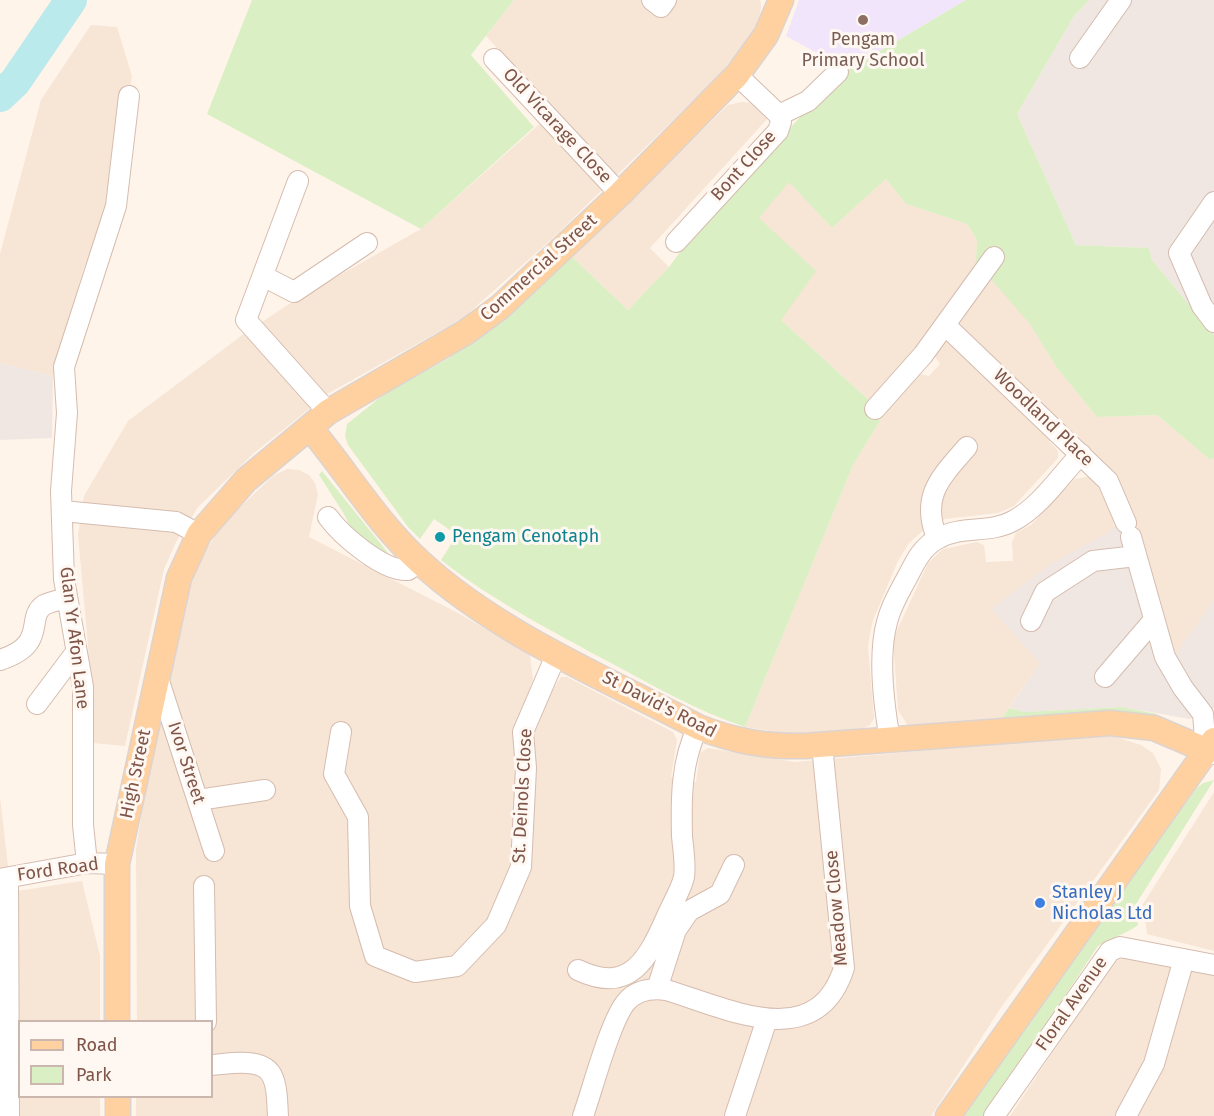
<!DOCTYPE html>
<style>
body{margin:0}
#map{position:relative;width:1214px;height:1116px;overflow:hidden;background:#fff4e9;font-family:"Fira Sans",sans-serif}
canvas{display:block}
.legend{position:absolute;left:18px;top:1020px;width:195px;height:78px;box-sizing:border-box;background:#fff8f2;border:2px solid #cbb7ae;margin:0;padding:8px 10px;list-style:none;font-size:18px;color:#7e5548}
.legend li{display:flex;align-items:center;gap:12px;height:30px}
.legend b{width:30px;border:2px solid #cbb7ae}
</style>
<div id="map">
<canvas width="1214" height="1116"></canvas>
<ul class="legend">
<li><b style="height:8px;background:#ffd1a0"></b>Road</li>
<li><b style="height:16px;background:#dbefc4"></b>Park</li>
</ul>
</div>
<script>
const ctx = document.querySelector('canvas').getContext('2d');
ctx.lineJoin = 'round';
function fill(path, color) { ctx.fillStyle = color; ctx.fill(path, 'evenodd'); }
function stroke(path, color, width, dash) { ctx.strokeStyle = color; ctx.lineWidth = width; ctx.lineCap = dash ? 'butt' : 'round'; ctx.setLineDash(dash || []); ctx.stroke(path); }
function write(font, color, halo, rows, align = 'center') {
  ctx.font = font + ' "Fira Sans",sans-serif'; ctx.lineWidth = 6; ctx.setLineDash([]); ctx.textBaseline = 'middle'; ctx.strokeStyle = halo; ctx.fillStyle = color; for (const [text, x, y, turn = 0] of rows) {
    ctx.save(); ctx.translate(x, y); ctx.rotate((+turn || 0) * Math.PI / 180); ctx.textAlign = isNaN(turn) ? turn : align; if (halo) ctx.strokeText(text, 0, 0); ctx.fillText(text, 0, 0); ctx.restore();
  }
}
fill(new Path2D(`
 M 514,0 L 760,0 L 761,5 L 760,16 L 753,31 L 721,73 L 555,236 L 463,318 L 329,393 L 254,453 L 198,507 L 176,542 L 164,569 L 125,746 L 93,743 L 88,645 L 78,535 L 84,496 L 128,421 L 241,336 L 289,304 L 421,229 L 554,111 L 486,36 Z
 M 91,25 L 117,27 L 132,76 L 112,201 L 83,270 L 53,376 L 0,363 L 0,254 L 41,100 Z
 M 742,102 L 751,103 L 767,119 L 650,248 L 669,267 L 628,310 L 571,256 L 673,152 L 677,154 L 728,105 Z
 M 886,179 L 906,204 L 967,224 L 977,240 L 976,275 L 871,402 L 781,320 L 759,218 L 789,181 L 832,228 Z
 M 989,275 L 1031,324 L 1057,368 L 1097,417 L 1157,415 L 1210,460 L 1214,458 L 1214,599 L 1176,656 L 1167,643 L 1115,476 L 953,327 Z
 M 943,337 L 1052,437 L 1049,441 L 1058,451 L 1058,458 L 1014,506 L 998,513 L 945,519 L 927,527 L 909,543 L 898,561 L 873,620 L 870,634 L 868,646 L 874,718 L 870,725 L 862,729 L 788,734 L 745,727 L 853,465 L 884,414 L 915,373 L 929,376 L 940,364 L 934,355 Z
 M 287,469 L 299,470 L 309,475 L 315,483 L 318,494 L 309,537 L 458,613 L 530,655 L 533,680 L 530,686 L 548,697 L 561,677 L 567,677 L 673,732 L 677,740 L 671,777 L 696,782 L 700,753 L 708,748 L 795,762 L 1088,736 L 1116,737 L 1141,745 L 1153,753 L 1161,769 L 1159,790 L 1000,1009 L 931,1116 L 136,1116 L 136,1097 L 212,1096 L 212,1022 L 137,1021 L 136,850 L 157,714 L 189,590 L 201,558 L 218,531 L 237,510 L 273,476 Z
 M 1091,476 L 1103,487 L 1115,526 L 1040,663 L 999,722 L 905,728 L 907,724 L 898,710 L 893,639 L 928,563 L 943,549 L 977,542 L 984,545 L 986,562 L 1013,561 L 1012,542 L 1016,533 L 1031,525 L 1075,479 Z
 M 1214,792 L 1214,951 L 1147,934 L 1143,904 Z
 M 0,797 L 11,892 L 82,881 L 100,956 L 100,1021 L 20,1022 L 20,1096 L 100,1097 L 100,1116 L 0,1116 Z
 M 1128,957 L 1214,976 L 1214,1116 L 1010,1116 L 1113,962 Z`), '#f7e5d6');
fill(new Path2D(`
 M 1089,0 L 1214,0 L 1214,335 L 1152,260 L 1149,248 L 1076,245 L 1017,114 L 1074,16 Z
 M 0,363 L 53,376 L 52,438 L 0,440 Z
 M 1115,526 L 1133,527 L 1167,643 L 1176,655 L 1214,599 L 1214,708 L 1190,719 L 1122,707 L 1025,712 L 1009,708 L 1040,663 L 991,609 L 1052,563 L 1109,532 Z`), '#f0e7e2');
fill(new Path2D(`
 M 799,0 L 966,0 L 848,70 L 786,36 Z`), '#f1e5fc');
fill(new Path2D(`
 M 252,0 L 514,0 L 471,55 L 534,127 L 421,229 L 207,114 Z
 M 966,0 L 1089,0 L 1074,16 L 1017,114 L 1076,245 L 1149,248 L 1152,260 L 1214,335 L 1214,458 L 1210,460 L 1157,415 L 1097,417 L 1057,368 L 1030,324 L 976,262 L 977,240 L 967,224 L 906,204 L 886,179 L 832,228 L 789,182 L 759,218 L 816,271 L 781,320 L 884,414 L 853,465 L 745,727 C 697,711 654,686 609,662 C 552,631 493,601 441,560 L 457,535 L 434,519 L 420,539 L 408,527 L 348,445 L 345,436 L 347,424 L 387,392 L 451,357 L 450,353 L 571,256 L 628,310 L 669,267 L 697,229 L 803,114 L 848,70 Z
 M 322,471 L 397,564 L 378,548 L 353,533 L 344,514 L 319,475 Z
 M 1122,707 L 1157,714 L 1156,718 L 999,722 L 1009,708 L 1025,712 Z
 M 1214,780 L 1136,904 L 1138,925 C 1124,935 1112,937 1098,946 L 985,1116 L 961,1116 L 1096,925 L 1197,788 L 1203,783 Z`), '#dbefc4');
stroke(new Path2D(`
 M 0,96 L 15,82 L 71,0`), '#baeaec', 32);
const minor = new Path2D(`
 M 652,0 L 661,7 L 666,0
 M 1080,58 L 1121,0
 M 494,59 L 620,194
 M 737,75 L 779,115
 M 298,181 L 246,320 L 328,412
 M 1214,202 L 1179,253 L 1202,306 L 1214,322
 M 676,242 L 778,131 L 781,122 L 779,115 L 808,101 L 838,72
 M 263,276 L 294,292 L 367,243
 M 945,325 L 1108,481 L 1126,523
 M 875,409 L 923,355 L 994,257
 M 63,511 L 176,522 L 199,534
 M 328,517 C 342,536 384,572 408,570 L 419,562
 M 1131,537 L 1165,657 L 1183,688 L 1203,714 L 1206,750 L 1212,754
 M 937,538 C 920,496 941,477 967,447
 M 1031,621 L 1045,592 L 1093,561 L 1136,556
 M 0,660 C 49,644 25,618 44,605 C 50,602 60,600 67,598
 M 157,675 L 214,851
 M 1105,677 L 1153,621
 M 37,704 L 76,652
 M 341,732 L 334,774 L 358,817 L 360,906 L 375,956 L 415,972 L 457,966 L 496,925 L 521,867 L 526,768 L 523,732 L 557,653
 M 890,740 C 884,706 878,655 887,622 C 891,605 900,591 908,576 C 916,560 923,546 939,538 C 963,525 989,534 1013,521 C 1040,507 1060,476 1081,454
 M 198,800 L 265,790
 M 87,863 L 83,825 L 83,687 L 64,579 L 61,491 L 67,413 L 64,367 L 116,206 L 129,96
 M 8,878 L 9,1116
 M 0,879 L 87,863 L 117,864
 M 204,886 L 206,1022
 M 578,970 C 630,995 648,959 667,916 C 672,904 681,890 684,877 C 686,865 683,848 682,836 C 681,799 681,761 698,727
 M 657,989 L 676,930 L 689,911 L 720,894 L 734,865
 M 212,1065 C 229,1064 265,1056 273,1078 C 278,1089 277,1104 278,1116
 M 583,1116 C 592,1091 611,1018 627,1001 C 637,990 652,988 666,990 C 727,1008 816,1055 844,968 L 822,745
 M 735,1116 L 767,1019
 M 994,1116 L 1110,951 L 1120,947 L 1214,965
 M 1126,1116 L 1154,1064 L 1184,959`);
const major = new Path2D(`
 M 310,428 C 347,472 377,523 420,562 C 495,632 607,679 698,727 C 734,741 766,747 805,746 L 1110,723 L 1154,728 L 1206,750
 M 117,1022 L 117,864 L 179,578 L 199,534 L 246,480 L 328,412 L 466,332 L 500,307 L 620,194 L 737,75 L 766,35 L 781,0
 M 118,1096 L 118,1116
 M 948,1116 L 1214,740`);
stroke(minor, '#d5bcaf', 22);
stroke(major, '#ddd3cf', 27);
stroke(minor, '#fff', 20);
stroke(major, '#ffd1a0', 24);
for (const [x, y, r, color] of [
 [863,20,6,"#8d6e63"],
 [440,537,6,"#0f9aa8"],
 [1040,903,6,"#3f7fe0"]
]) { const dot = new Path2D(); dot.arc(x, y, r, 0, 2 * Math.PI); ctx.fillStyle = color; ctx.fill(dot); stroke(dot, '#fff8f2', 2); }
write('18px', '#785e54', '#fff8f2', [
 ["Pengam",863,40],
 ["Primary School",863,61]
]);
write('18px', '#7e5548', '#fff8f2', [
 ["Old Vicarage Close",557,126,47],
 ["Bont Close",744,166,-48],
 ["Commercial Street",539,268,-42],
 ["Woodland Place",1043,418,44],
 ["Glan Yr Afon Lane",74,638,83],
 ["St David's Road",659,705,27],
 ["Ivor Street",186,763,72],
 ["High Street",136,774,-78],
 ["St. Deinols Close",523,796,-87],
 ["Ford Road",58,870,-8],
 ["Meadow Close",837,908,-95],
 ["Floral Avenue",1072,1004,-55]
]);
write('18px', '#0d838f', '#fff8f2', [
 ["Pengam Cenotaph",452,537]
], 'left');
write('18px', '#366cbe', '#fff8f2', [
 ["Stanley J",1052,893],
 ["Nicholas Ltd",1052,914]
], 'left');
</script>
